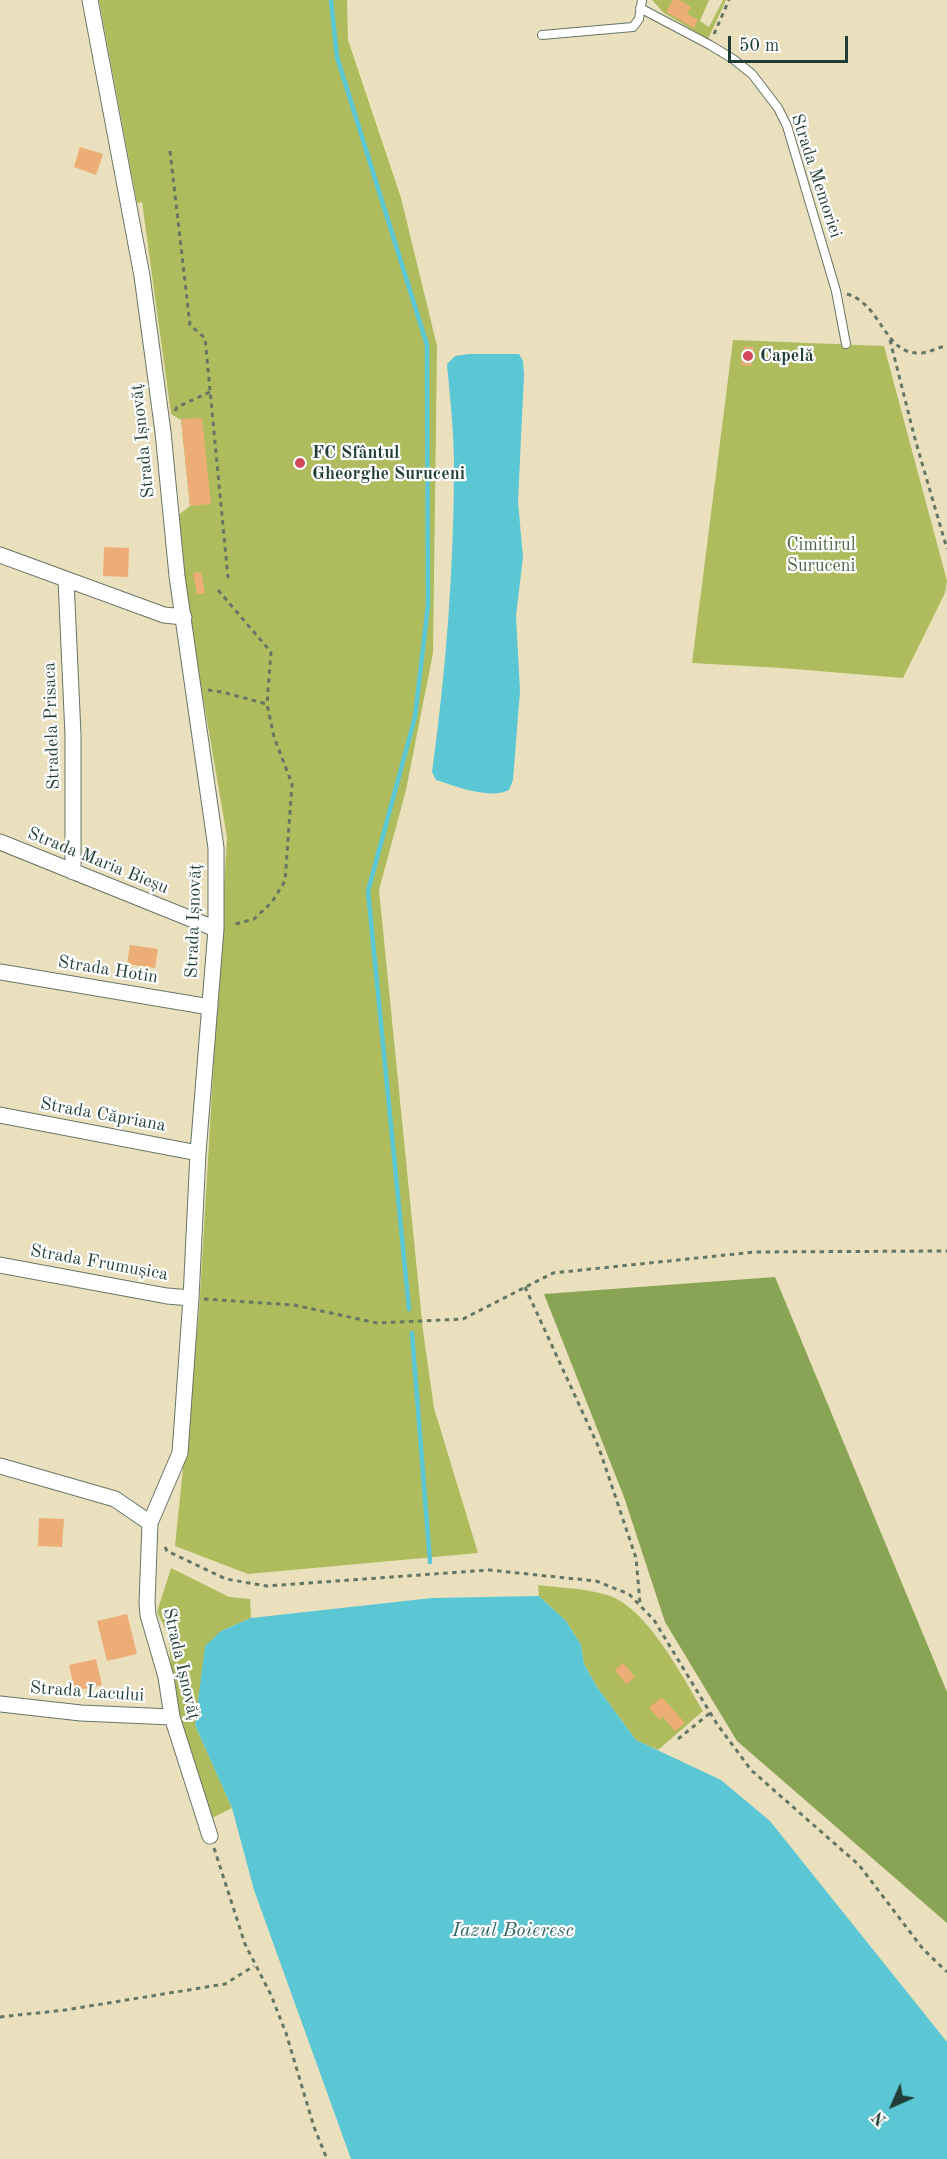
<!DOCTYPE html>
<meta charset="utf-8">
<style>
body{margin:0}
#map{position:relative;width:947px;height:2159px;overflow:hidden;background:#eae0bd;font-family:"Old Standard TT",serif}
canvas{display:block}
.north{position:absolute;left:863px;top:2075px;width:60px;height:60px;-webkit-text-stroke:4px #fff;paint-order:stroke;rotate:225deg;font-size:16px;font-weight:700;line-height:24px;text-align:center;color:#1f3d34}
.north::after{content:'';display:block;margin:auto;width:21px;height:27px;background:#1f3d34;clip-path:polygon(50% 0,100% 100%,50% 72%,0 100%)}
.scale{position:absolute;left:728px;top:36px;width:120px;height:27px;box-sizing:border-box;border:3px solid #1f3d34;border-top:0;padding-left:8px;font-size:18px;line-height:21px;white-space:nowrap;color:#1f3d34;-webkit-text-stroke:4px #fff;paint-order:stroke}
</style>
<div id="map">
<canvas width="947" height="2159"></canvas>
<div class="north">N</div>
<div class="scale">50 m</div>
</div>
<script>
const ctx = document.querySelector('canvas').getContext('2d');
ctx.lineJoin = 'round';
function fill(path, color) { ctx.fillStyle = color; ctx.fill(path, 'evenodd'); }
function stroke(path, color, width, dash) { ctx.strokeStyle = color; ctx.lineWidth = width; ctx.lineCap = dash ? 'butt' : 'round'; ctx.setLineDash(dash || []); ctx.stroke(path); }
function write(font, color, halo, rows, align = 'center') {
  ctx.font = font + ' "Old Standard TT",serif'; ctx.lineWidth = 4.5; ctx.setLineDash([]); ctx.textBaseline = 'middle'; ctx.strokeStyle = halo; ctx.fillStyle = color; for (const [text, x, y, turn = 0] of rows) {
    ctx.save(); ctx.translate(x, y); ctx.rotate((+turn || 0) * Math.PI / 180); ctx.textAlign = isNaN(turn) ? turn : align; if (halo) ctx.strokeText(text, 0, 0); ctx.fillText(text, 0, 0); ctx.restore();
  }
}
fill(new Path2D(`
 M 99,0 L 347,0 L 348,40 L 401,198 L 437,346 L 433,653 L 406,790 L 379,890 L 423,1331 L 434,1408 L 478,1553 L 248,1574 L 175,1546 L 199,1312 L 227,837 L 196,656 L 176,517 L 190,506 L 181,420 L 171,414 L 142,202 L 137,203 Z
 M 652,0 L 709,0 L 700,21 L 709,27 L 723,0 L 726,0 L 708,39 L 664,13 Z
 M 733,340 L 884,346 L 947,581 L 945,593 L 903,678 L 782,668 L 692,663 Z
 M 171,1568 L 229,1597 L 250,1599 L 251,1618 L 221,1631 L 195,1725 L 232,1808 L 210,1819 L 175,1708 L 168,1634 L 157,1612 Z
 M 538,1585 C 560,1588 585,1588 607,1595 C 646,1606 683,1677 703,1711 L 658,1750 L 636,1740 L 597,1687 L 584,1664 L 581,1645 L 566,1621 L 539,1596 Z`), '#aebc5e');
fill(new Path2D(`
 M 775,1277 L 947,1692 L 947,1923 L 737,1741 L 665,1622 L 624,1497 L 544,1294 Z`), '#8aa455');
fill(new Path2D(`
 M 469,354 L 519,354 L 523,361 L 524,375 L 518,502 L 523,557 L 516,616 L 520,691 L 513,780 L 509,790 C 490,800 455,786 436,780 L 432,772 C 446,672 454,566 454,465 C 454,432 450,398 447,364 L 455,356 Z
 M 539,1596 L 566,1621 L 581,1645 L 584,1664 L 597,1687 L 636,1740 L 721,1780 L 770,1821 L 947,2042 L 947,2159 L 351,2159 L 254,1890 L 232,1808 L 195,1725 L 205,1646 L 221,1631 L 251,1618 L 432,1598 Z`), '#5bc7d4');
stroke(new Path2D(`
 M 331,0 L 337,57 L 427,345 L 428,605 L 415,717 L 368,891 L 409,1309
 M 412,1333 L 430,1562`), '#5bc7d4', 4.5);
fill(new Path2D(`
 M 673,0 L 679,0 L 691,7 L 687,14 L 698,20 L 694,28 L 666,12 Z
 M 80,147 L 103,154 L 96,175 L 74,167 Z
 M 744,346 L 754,348 L 751,366 L 741,365 Z
 M 202,418 L 211,504 L 190,506 L 181,419 Z
 M 104,547 L 129,548 L 128,577 L 103,576 Z
 M 201,572 L 205,593 L 197,594 L 193,573 Z
 M 130,945 L 158,949 L 155,968 L 127,964 Z
 M 39,1518 L 64,1519 L 62,1547 L 38,1546 Z
 M 127,1614 L 137,1654 L 107,1661 L 97,1621 Z
 M 96,1659 L 102,1685 L 75,1691 L 69,1665 Z
 M 623,1663 L 635,1677 L 626,1684 L 615,1670 Z
 M 662,1697 L 685,1723 L 675,1731 L 663,1717 L 660,1720 L 649,1708 Z`), '#edad76');
const lane = new Path2D(`
 M 640,8 L 710,45 L 733,59 L 752,74 L 778,108 L 787,126 L 836,291 L 846,344
 M 542,35 L 633,27 L 639,19 L 642,0`);
const street = new Path2D(`
 M 90,0 L 142,276 L 163,432 L 177,576 L 216,848 L 216,929 L 198,1153 L 191,1298 L 180,1453 L 150,1523 L 147,1603 L 148,1615 L 166,1677 L 172,1717 L 210,1836
 M 0,555 L 164,615 L 184,617
 M 66,580 L 73,735 L 73,872
 M 0,842 L 216,929
 M 0,972 L 210,1007
 M 0,1115 L 198,1153
 M 0,1265 L 167,1296 L 191,1298
 M 0,1466 L 115,1499 L 150,1523
 M 0,1704 L 81,1713 L 172,1717`);
stroke(lane, '#667664', 10);
stroke(street, '#667664', 17);
stroke(new Path2D(`
 M 714,34 L 729,0
 M 170,151 L 190,325 L 205,338 L 228,578
 M 847,294 C 882,304 884,355 920,353 C 929,353 938,347 947,346
 M 890,340 L 915,439 L 947,549
 M 175,411 L 177,407 L 210,392
 M 218,590 L 271,652 L 267,704
 M 208,690 L 222,692 L 267,704 L 274,737 L 292,784 L 285,881 L 272,902 L 254,919 L 232,925
 M 525,1287 L 599,1448 L 636,1558 L 640,1603
 M 204,1299 L 294,1305 L 377,1323 L 463,1319 L 553,1273 L 755,1252 L 947,1251
 M 165,1547 L 167,1551 L 226,1579 L 267,1586 L 489,1570 L 596,1581 L 629,1594 L 654,1620 L 717,1724 L 751,1770 L 859,1865 L 923,1949 L 947,1972
 M 678,1739 L 710,1713
 M 214,1848 L 245,1944 L 271,1995 L 286,2033 L 314,2127 L 327,2159
 M 0,2017 L 65,2010 L 225,1984 L 254,1966`), '#667664', 3, [4.5, 4.5]);
stroke(lane, '#fff', 8);
stroke(street, '#fff', 15);
for (const [x, y, r, color] of [
 [748,356,6,"#d1495b"],
 [300,463,6,"#d1495b"]
]) { const dot = new Path2D(); dot.arc(x, y, r, 0, 2 * Math.PI); ctx.fillStyle = color; ctx.fill(dot); stroke(dot, '#fff', 2); }
write('18px', '#1f3d34', '#fff', [
 ["Strada Memoriei",816,176,72],
 ["Strada Ișnovăț",143,441,-96],
 ["Stradela Prisaca",52,726,-92],
 ["Strada Maria Bieșu",98,861,22],
 ["Strada Ișnovăț",194,921,-88],
 ["Strada Hotin",108,970,9],
 ["Strada Căpriana",103,1115,10],
 ["Strada Frumușica",99,1263,10],
 ["Strada Ișnovăț",181,1664,77],
 ["Strada Lacului",87,1692,4]
]);
write('bold 18px', '#1f3d34', '#fff', [
 ["Capelă",760,356],
 ["FC Sfântul",312,453],
 ["Gheorghe Suruceni",312,474]
], 'left');
write('18px', '#4a6341', '#fff', [
 ["Cimitirul",821,545],
 ["Suruceni",821,566]
]);
write('italic 20px', '#316664', '#fff', [
 ["Iazul Boieresc",513,1931]
]);
</script>
